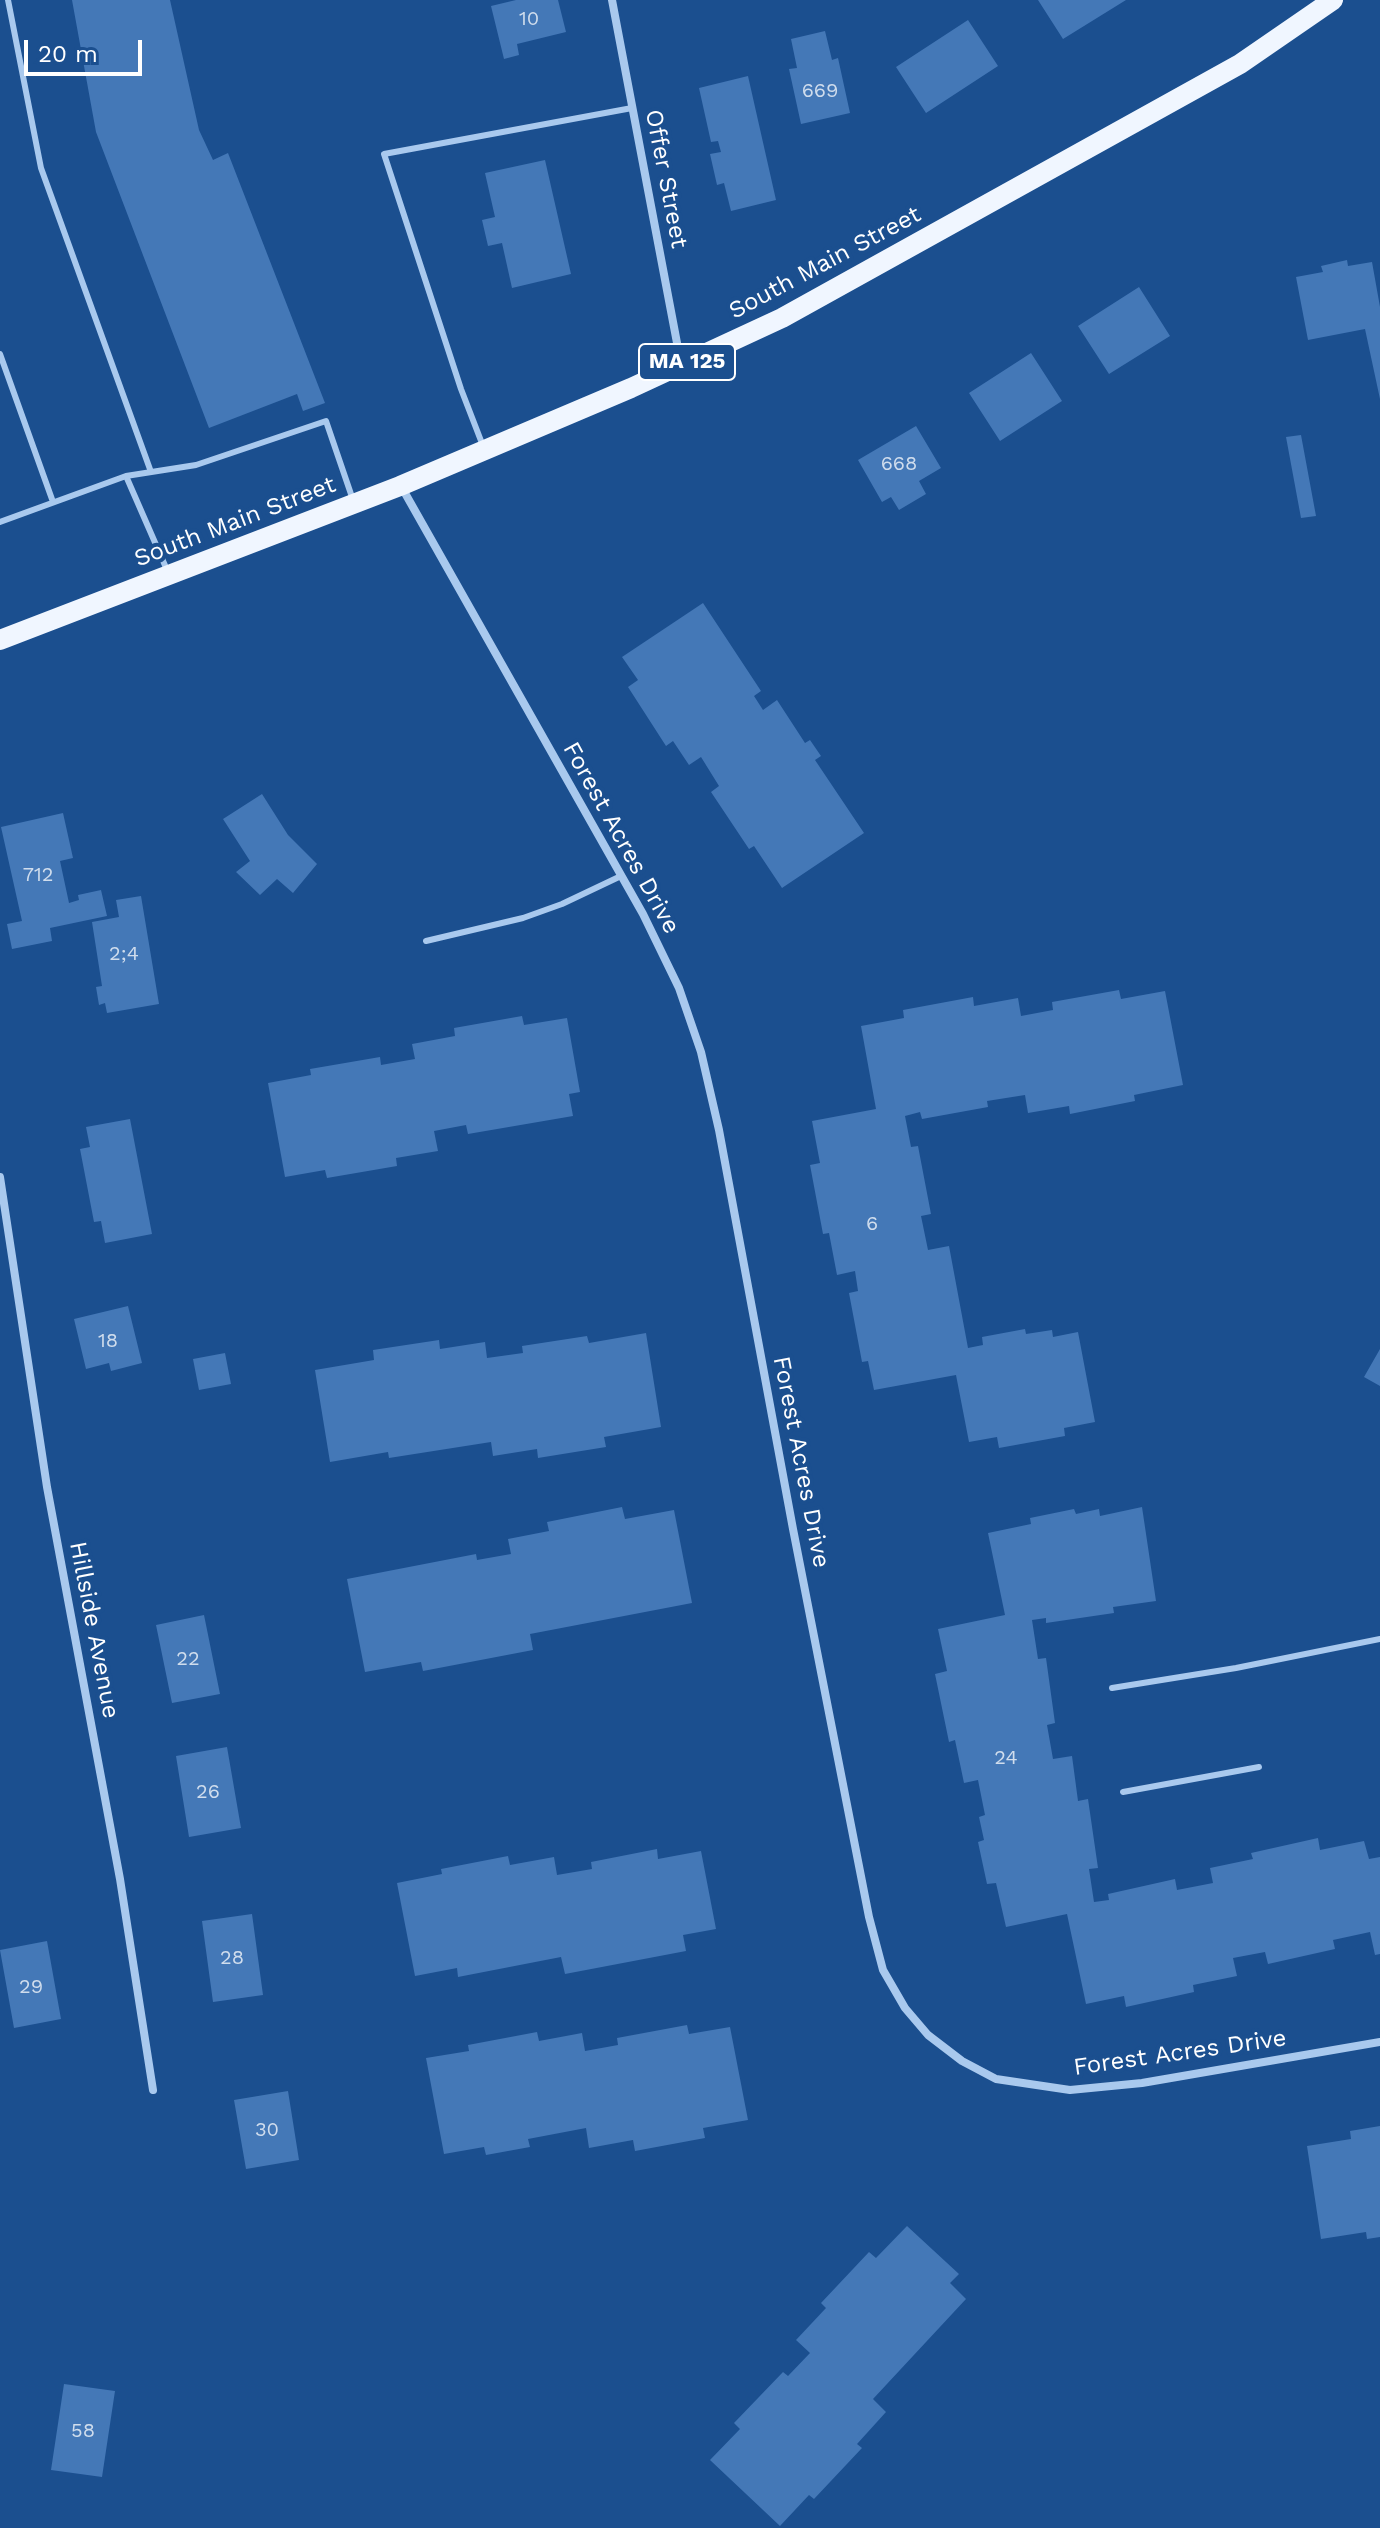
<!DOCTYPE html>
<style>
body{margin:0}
#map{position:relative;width:1380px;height:2528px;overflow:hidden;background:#1b4f8f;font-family:"Work Sans",sans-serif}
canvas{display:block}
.scale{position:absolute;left:24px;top:40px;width:118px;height:36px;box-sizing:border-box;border:4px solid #fff;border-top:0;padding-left:10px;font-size:24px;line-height:28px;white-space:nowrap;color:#fff;-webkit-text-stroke:6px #1b4f8f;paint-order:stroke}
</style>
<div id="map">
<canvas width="1380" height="2528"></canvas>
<div class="scale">20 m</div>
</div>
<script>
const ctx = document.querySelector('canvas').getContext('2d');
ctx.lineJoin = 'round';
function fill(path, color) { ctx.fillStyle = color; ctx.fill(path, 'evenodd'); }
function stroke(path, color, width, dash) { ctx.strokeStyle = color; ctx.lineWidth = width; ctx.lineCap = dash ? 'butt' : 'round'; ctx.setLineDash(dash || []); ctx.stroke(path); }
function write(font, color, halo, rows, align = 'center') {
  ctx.font = font + ' "Work Sans",sans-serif'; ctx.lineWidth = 8; ctx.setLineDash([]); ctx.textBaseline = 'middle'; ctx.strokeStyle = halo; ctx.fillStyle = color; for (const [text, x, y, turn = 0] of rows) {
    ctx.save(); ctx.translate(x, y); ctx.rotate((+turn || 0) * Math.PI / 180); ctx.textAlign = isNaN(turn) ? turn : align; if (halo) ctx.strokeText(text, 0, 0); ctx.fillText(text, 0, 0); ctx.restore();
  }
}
fill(new Path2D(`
 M 72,0 L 170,0 L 199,130 L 213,160 L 228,153 L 325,403 L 303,411 L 297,394 L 209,428 L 96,132 Z
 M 516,0 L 558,0 L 566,32 L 517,44 L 519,55 L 504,59 L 491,6 Z
 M 1038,0 L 1126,0 L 1063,39 Z
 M 968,20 L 998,66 L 926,113 L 896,67 Z
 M 825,31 L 832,60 L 838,58 L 850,113 L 801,124 L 789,69 L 797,68 L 791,39 Z
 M 748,76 L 776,200 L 731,211 L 724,183 L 717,185 L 710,154 L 721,152 L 718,141 L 711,142 L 699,88 Z
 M 545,160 L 571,274 L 512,288 L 502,243 L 488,246 L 482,220 L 495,217 L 485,173 Z
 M 1347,260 L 1348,266 L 1372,262 L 1380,307 L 1380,399 L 1365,329 L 1308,340 L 1296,277 L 1323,272 L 1321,266 Z
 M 1139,287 L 1170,336 L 1109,374 L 1078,326 Z
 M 1031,353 L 1062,401 L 1000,441 L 969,393 Z
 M 916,426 L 941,468 L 919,481 L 926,494 L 899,510 L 891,497 L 882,502 L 858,460 Z
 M 1301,435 L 1316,516 L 1301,518 L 1286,437 Z
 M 703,603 L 761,691 L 754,696 L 763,710 L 777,700 L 805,743 L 810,740 L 821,756 L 815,760 L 864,833 L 782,888 L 754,846 L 749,849 L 711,792 L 719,786 L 701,757 L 689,765 L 673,741 L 666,746 L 628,687 L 638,680 L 622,657 Z
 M 262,794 L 288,835 L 317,864 L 293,893 L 277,879 L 260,895 L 236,872 L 250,861 L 223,819 Z
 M 63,813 L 73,858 L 60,861 L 69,903 L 79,900 L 78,895 L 101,890 L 107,916 L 50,928 L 52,941 L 12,949 L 7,924 L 22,921 L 1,827 Z
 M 141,896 L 159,1004 L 107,1013 L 105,1003 L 99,1005 L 96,987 L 102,986 L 92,922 L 119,917 L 116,900 Z
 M 1119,990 L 1121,999 L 1165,991 L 1183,1085 L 1134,1095 L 1135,1101 L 1070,1114 L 1069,1106 L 1028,1113 L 1025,1095 L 987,1101 L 988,1107 L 922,1119 L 920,1112 L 905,1116 L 911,1147 L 918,1146 L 931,1214 L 921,1216 L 928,1250 L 949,1246 L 968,1348 L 983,1345 L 982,1337 L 1025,1329 L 1026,1334 L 1052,1330 L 1053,1337 L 1078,1332 L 1095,1422 L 1064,1428 L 1065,1436 L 999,1448 L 997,1437 L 969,1442 L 956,1375 L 874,1390 L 868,1361 L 862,1362 L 849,1293 L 858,1291 L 855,1271 L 837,1275 L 829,1233 L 823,1234 L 810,1165 L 820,1163 L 812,1121 L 876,1109 L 861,1026 L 904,1018 L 903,1010 L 973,997 L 974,1006 L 1018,998 L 1021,1016 L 1053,1010 L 1052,1002 Z
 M 522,1016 L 524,1025 L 567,1018 L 580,1092 L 569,1094 L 573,1116 L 468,1134 L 466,1125 L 434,1131 L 438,1151 L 396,1158 L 397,1166 L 327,1178 L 325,1170 L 285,1177 L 268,1083 L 311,1075 L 310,1069 L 380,1057 L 381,1065 L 415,1059 L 412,1044 L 455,1036 L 454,1028 Z
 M 130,1119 L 152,1234 L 105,1243 L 101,1221 L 94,1222 L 80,1149 L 90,1147 L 86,1127 Z
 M 128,1306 L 142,1363 L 111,1371 L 109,1363 L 86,1369 L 74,1319 Z
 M 646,1333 L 661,1427 L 604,1437 L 606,1447 L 538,1458 L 537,1449 L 493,1456 L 491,1442 L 389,1458 L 388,1452 L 330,1462 L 315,1370 L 374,1360 L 373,1350 L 439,1340 L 440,1349 L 485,1342 L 487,1358 L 523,1353 L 522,1346 L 587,1336 L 589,1343 Z
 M 1380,1349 L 1380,1386 L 1364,1377 Z
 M 225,1353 L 231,1384 L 199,1390 L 193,1359 Z
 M 622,1507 L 625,1519 L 674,1510 L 692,1603 L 530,1634 L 533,1650 L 423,1671 L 421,1662 L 365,1672 L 347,1579 L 476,1554 L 477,1560 L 511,1554 L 508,1539 L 549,1531 L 547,1522 Z
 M 1142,1507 L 1156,1601 L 1113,1607 L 1114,1613 L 1046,1623 L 1046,1618 L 1032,1620 L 1038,1659 L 1046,1658 L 1055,1723 L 1047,1725 L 1053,1759 L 1072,1756 L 1078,1801 L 1088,1799 L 1098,1868 L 1089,1869 L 1094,1902 L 1109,1900 L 1108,1894 L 1175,1879 L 1177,1890 L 1213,1883 L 1210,1868 L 1253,1859 L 1251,1853 L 1318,1838 L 1320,1850 L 1364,1841 L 1369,1859 L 1380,1857 L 1380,1954 L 1375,1955 L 1370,1932 L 1333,1940 L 1335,1949 L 1268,1964 L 1265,1952 L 1233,1958 L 1237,1976 L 1193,1985 L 1194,1992 L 1126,2007 L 1124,1996 L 1086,2004 L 1067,1914 L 1006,1927 L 996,1883 L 987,1884 L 978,1842 L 984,1840 L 979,1817 L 985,1815 L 978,1780 L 964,1783 L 955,1740 L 949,1742 L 935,1674 L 947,1671 L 938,1629 L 1005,1615 L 988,1533 L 1031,1524 L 1030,1518 L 1074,1509 L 1076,1514 L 1099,1509 L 1100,1516 Z
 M 204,1615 L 220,1694 L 172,1703 L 156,1625 Z
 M 227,1747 L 241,1828 L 189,1837 L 176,1756 Z
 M 657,1849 L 658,1859 L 701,1851 L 716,1929 L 683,1935 L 686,1951 L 565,1974 L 561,1957 L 458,1977 L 457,1968 L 415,1976 L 397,1883 L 442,1874 L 441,1869 L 508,1856 L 510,1865 L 554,1857 L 557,1875 L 592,1869 L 591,1862 Z
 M 252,1914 L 263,1995 L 213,2002 L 202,1921 Z
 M 47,1941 L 61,2019 L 14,2028 L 0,1950 Z
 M 687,2025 L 689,2034 L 730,2027 L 748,2120 L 703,2128 L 705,2138 L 635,2151 L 633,2140 L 589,2148 L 586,2128 L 528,2139 L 530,2147 L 486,2155 L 484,2147 L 444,2154 L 426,2058 L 469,2051 L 468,2045 L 537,2032 L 539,2041 L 582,2033 L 585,2051 L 618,2045 L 617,2038 Z
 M 288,2091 L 299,2160 L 246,2169 L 234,2100 Z
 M 1380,2126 L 1380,2237 L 1367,2239 L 1366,2232 L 1321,2239 L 1307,2146 L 1351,2139 L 1350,2131 Z
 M 907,2226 L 959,2274 L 950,2283 L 966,2299 L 873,2399 L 886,2412 L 857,2444 L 862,2448 L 814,2499 L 809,2495 L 780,2526 L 710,2460 L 740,2429 L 734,2423 L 783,2372 L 788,2376 L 810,2353 L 796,2340 L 826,2308 L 821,2303 L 869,2252 L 876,2258 Z
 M 64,2384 L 115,2391 L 102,2477 L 51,2470 Z`), '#4478b7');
stroke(new Path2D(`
 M 8,0 L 41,168 L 151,472
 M 0,354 L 53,502
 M 483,446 L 461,389 L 384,154 L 632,108
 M 126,476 L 196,465 L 326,421 L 353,500
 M 0,522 L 126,476 L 167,570
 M 426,941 L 523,918 L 562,904 L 621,876
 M 1112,1688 L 1236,1668 L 1380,1639
 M 1123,1792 L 1259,1767`), '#a9c9ee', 6);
stroke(new Path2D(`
 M 612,0 L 681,364
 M 401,486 L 643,914 L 679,988 L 701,1052 L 719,1130 L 793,1529 L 869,1917 L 883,1970 L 905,2008 L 928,2035 L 962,2061 L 996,2079 L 1070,2090 L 1142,2083 L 1380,2042
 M 0,1177 L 47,1487 L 120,1879 L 153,2090`), '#a9c9ee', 8);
stroke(new Path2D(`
 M 0,640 L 400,486 L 631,388 L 782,318 L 1240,64 L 1333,0`), '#f0f6ff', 20);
write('20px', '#d0dded', null, [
 ["10",529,19],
 ["669",820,91],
 ["668",899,464],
 ["712",38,875],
 ["2;4",124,954],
 ["6",872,1224],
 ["18",108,1341],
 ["22",188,1659],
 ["24",1006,1758],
 ["26",208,1792],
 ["28",232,1958],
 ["29",31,1987],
 ["30",267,2130],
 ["58",83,2431]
]);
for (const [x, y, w] of [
 [687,362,96]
]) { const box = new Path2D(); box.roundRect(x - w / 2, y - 18, w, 36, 6); ctx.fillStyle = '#1b4f8f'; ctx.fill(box); stroke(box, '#fff', 2); }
write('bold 22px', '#fff', null, [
 ["MA 125",687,362]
]);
write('24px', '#fff', '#1b4f8f', [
 ["Offer Street",666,179,79],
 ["South Main Street",825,263,-28],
 ["South Main Street",235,522,-21],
 ["Forest Acres Drive",621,838,61],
 ["Forest Acres Drive",801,1462,79],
 ["Hillside Avenue",94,1630,79],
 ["Forest Acres Drive",1180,2053,-8]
]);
</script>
